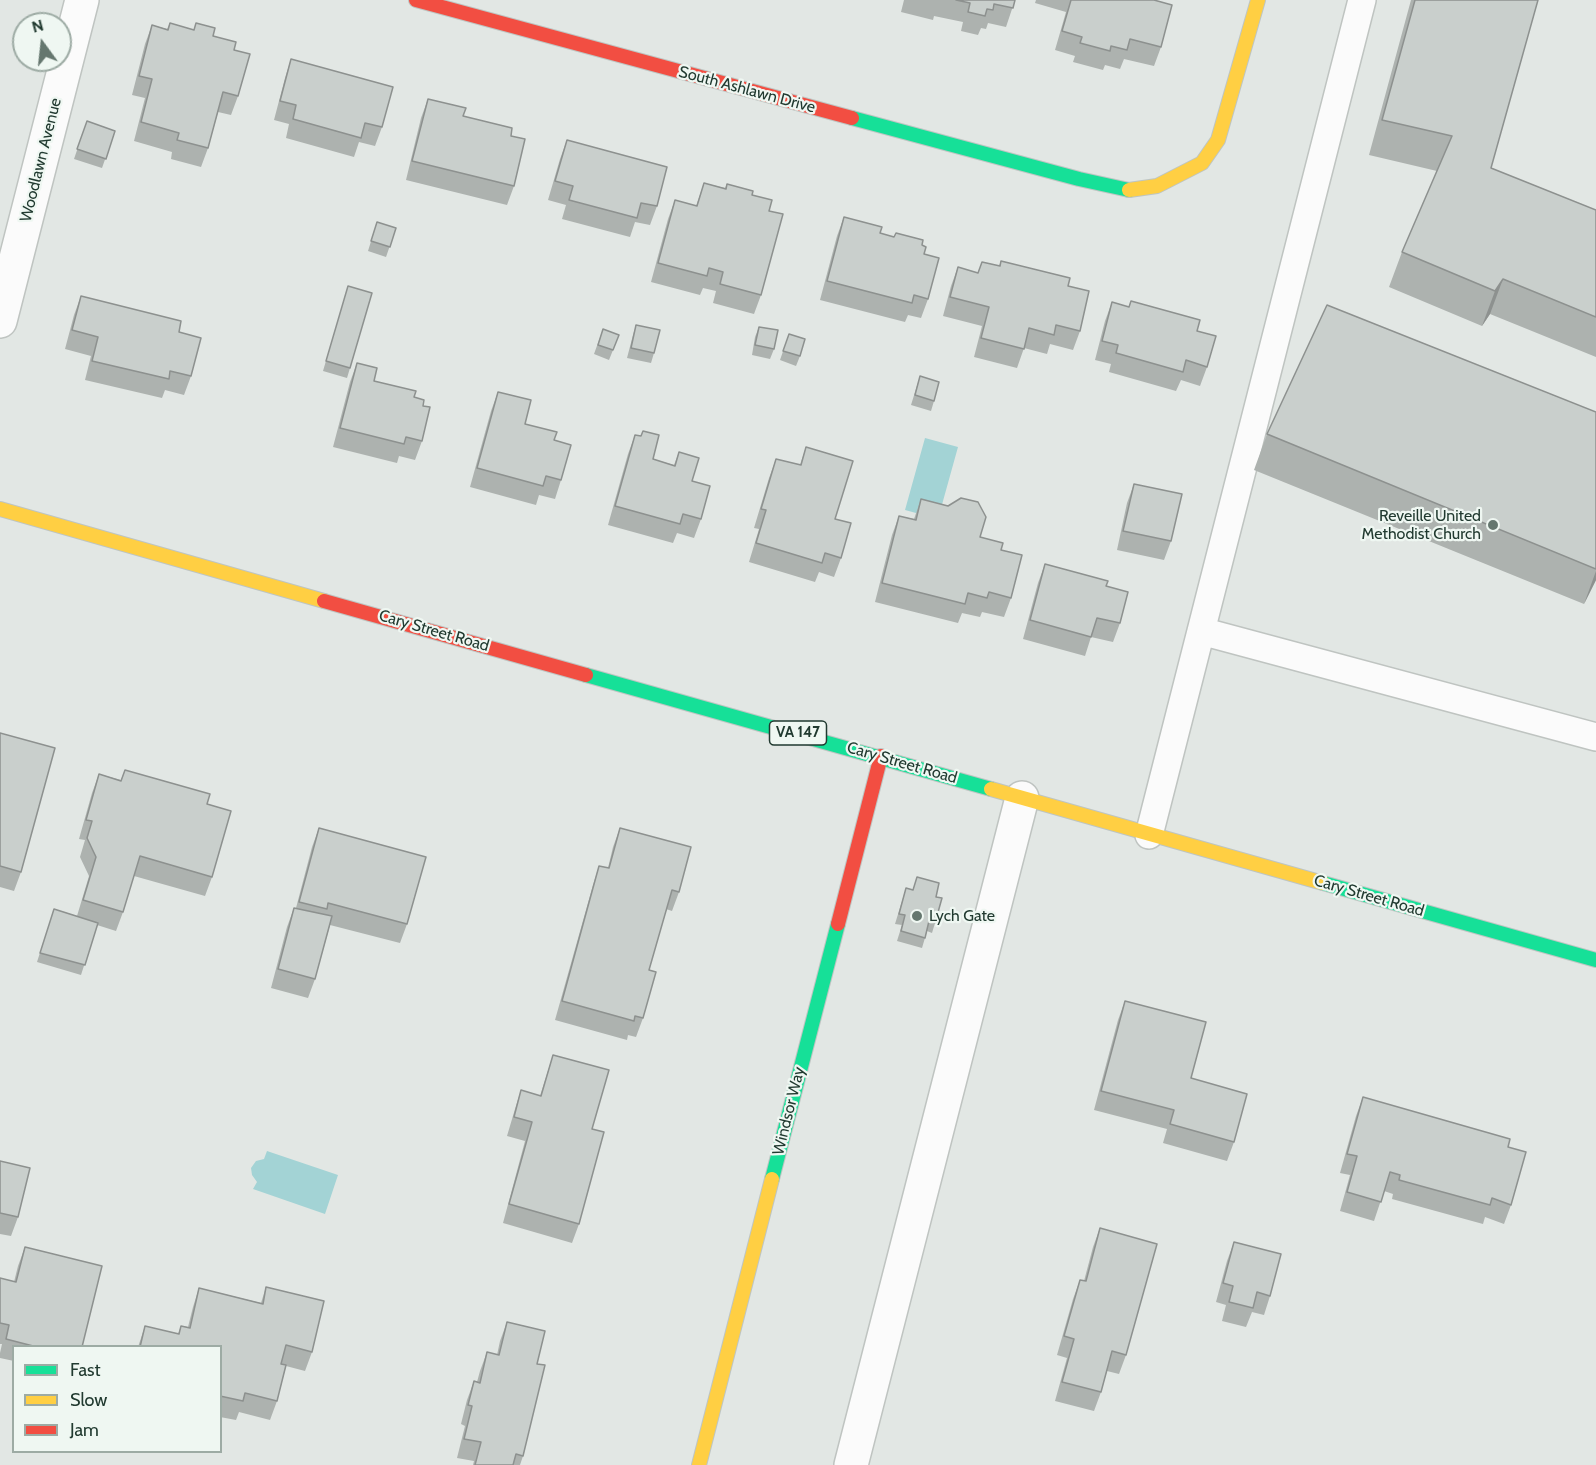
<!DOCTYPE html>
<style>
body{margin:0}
#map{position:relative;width:1596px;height:1465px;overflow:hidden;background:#e2e7e4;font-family:Cabin,sans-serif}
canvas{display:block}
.legend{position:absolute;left:12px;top:1345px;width:210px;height:108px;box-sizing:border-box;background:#eff7f2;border:2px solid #9daba4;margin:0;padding:8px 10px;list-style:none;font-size:18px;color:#213a30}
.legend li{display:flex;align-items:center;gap:12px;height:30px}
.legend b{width:30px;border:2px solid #9daba4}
.north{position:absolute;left:12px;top:12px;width:60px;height:60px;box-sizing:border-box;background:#eff7f2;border:2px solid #9daba4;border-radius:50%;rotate:345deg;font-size:16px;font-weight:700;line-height:24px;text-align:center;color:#213a30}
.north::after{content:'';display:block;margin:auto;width:21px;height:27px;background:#65776f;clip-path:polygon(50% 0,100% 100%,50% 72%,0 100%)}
</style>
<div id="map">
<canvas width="1596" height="1465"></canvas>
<ul class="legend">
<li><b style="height:8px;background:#16e098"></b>Fast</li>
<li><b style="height:8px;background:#ffcf43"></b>Slow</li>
<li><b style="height:8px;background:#f24e42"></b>Jam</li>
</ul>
<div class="north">N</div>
</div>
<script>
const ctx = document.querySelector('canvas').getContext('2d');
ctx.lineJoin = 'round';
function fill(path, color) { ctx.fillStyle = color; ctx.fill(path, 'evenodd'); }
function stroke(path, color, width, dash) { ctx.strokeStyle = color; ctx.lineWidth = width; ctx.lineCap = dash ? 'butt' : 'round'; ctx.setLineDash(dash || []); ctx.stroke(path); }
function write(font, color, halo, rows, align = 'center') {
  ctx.font = font + ' Cabin,sans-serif'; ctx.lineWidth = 4.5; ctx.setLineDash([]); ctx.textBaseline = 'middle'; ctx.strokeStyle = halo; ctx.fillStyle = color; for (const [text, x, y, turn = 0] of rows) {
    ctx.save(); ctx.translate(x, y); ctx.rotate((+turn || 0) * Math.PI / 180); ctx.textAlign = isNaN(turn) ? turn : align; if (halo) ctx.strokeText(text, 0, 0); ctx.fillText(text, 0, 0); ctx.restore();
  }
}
fill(new Path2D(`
 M 925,438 L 958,447 L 938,519 L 905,510 Z
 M 267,1151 L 338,1175 L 325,1214 L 253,1189 L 257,1182 L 252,1175 L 251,1168 L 256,1161 L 264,1159 Z`), '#a3d3d5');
const lane = new Path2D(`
 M 1201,631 L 1596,737
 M 1149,835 L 1362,0`);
const street = new Path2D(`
 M 0,321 L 82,0
 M 851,1465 L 1022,798`);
const fast = new Path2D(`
 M 852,118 L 1079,179 L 1129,190
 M 586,675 L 991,789
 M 1323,883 L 1596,960
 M 772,1179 L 838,924`);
const slow = new Path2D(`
 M 1129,190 L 1157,186 L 1202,163 L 1218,140 L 1258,0
 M 0,509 L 324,601
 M 991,789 L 1323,883
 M 699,1465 L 772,1179`);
const jam = new Path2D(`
 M 416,0 L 852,118
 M 324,601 L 586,675
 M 838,924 L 881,756`);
stroke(lane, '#bfc4c1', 30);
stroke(street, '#bfc4c1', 36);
stroke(fast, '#bec5c2', 16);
stroke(slow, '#bec5c2', 16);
stroke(jam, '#bec5c2', 16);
stroke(lane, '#fbfbfb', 27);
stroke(street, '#fbfbfb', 33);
stroke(fast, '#16e098', 14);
stroke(slow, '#ffcf43', 14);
stroke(jam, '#f24e42', 14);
fill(new Path2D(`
 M 904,0 L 1015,0 L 1006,27 L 988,23 L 986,29 L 981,28 L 978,35 L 961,31 L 963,22 L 934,16 L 933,20 L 901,12 Z
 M 1036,0 L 1154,0 L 1161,47 L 1154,66 L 1124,59 L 1120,69 L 1105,65 L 1103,70 L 1073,62 L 1075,56 L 1055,50 L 1066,12 L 1035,3 Z
 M 1411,0 L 1538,0 L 1491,168 L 1596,210 L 1596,357 L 1490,314 L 1482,326 L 1389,287 L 1402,252 L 1437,171 L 1369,155 Z
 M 170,23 L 213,36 L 234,50 L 238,96 L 231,115 L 218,112 L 208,148 L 201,167 L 171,159 L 172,152 L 134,141 L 145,98 L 132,95 L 145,44 L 152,25 L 167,29 Z
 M 291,59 L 382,127 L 375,146 L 359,142 L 354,157 L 286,138 L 289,124 L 274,120 L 285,78 Z
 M 428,99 L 463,116 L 511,136 L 514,186 L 507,205 L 406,180 L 421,118 Z
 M 87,121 L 115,131 L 102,168 L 74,159 Z
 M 567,140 L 657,206 L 650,225 L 635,222 L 630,237 L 562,219 L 566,205 L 548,200 L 560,159 Z
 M 704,183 L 725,188 L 727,184 L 752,195 L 769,211 L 761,295 L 754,314 L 713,303 L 716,291 L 703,288 L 700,295 L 651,282 L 668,219 L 675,200 L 696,206 Z
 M 844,217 L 880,233 L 922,245 L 924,254 L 928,299 L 921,318 L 908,315 L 905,322 L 820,300 L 837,236 Z
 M 377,222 L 396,228 L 386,257 L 368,251 Z
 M 1001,261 L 1068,286 L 1080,331 L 1073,350 L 1050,344 L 1047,354 L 1024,348 L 1017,368 L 974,357 L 982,326 L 943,316 L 951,286 L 958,267 L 978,273 L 982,262 L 999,266 Z
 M 348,286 L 350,368 L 347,378 L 323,371 Z
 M 81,296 L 179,332 L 191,376 L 184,395 L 165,390 L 162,398 L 85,380 L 91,356 L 65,349 L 74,315 Z
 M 1131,301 L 1197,331 L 1207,367 L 1200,386 L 1181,380 L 1176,391 L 1109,372 L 1111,364 L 1095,360 L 1105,321 L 1112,302 L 1129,307 Z
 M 636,325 L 654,353 L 651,363 L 627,358 L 633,335 Z
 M 759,327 L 774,349 L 770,359 L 752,355 L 755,337 Z
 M 603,329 L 619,335 L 609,360 L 594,354 Z
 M 789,334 L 800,356 L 796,366 L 780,360 Z
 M 357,363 L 374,381 L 414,397 L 423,406 L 422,441 L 415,460 L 399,456 L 397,463 L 333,447 L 350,382 Z
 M 920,376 L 934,401 L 931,411 L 911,405 Z
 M 498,392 L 525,424 L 554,440 L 561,480 L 555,499 L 539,495 L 536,505 L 470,487 L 491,411 Z
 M 1596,412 L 1596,580 L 1584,604 L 1254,470 L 1267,434 Z
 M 635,435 L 653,459 L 674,465 L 679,452 L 692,481 L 701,519 L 694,538 L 677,533 L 673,543 L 608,525 L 628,454 Z
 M 806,447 L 835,519 L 841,558 L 834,577 L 819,572 L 815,582 L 749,562 L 759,529 L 754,528 L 769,478 L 776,459 L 800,465 Z
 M 1134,484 L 1171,541 L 1164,560 L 1117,550 L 1127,503 Z
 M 921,499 L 980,537 L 1001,550 L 1011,598 L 1004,617 L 982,612 L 980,617 L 962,613 L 958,623 L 875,602 L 892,535 L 899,516 L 914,519 Z
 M 1045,564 L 1106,586 L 1120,623 L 1113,642 L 1091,637 L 1085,656 L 1023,639 L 1038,583 Z
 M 0,733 L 21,872 L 14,891 L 0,887 Z
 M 125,770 L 207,804 L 212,877 L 205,896 L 134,876 L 123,912 L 116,931 L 97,925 L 81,975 L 37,962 L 54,909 L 77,916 L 89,876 L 80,857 L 85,840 L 79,839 L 92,793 L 99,774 L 121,780 Z
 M 319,828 L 407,924 L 400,943 L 330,925 L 315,979 L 308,998 L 271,988 L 287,927 L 294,908 L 296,908 L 312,847 Z
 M 620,828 L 679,892 L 672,911 L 666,909 L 649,970 L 643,1018 L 636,1037 L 628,1035 L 627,1040 L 555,1020 L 593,885 L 599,866 L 608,868 L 613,847 Z
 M 917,877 L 936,897 L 935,923 L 932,933 L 927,931 L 922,948 L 897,941 L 902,925 L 895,924 L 906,888 L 913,890 Z
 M 1125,1001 L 1191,1078 L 1234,1142 L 1227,1161 L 1163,1143 L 1167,1129 L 1094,1110 L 1118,1020 Z
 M 553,1055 L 592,1129 L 579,1224 L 572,1243 L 503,1223 L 525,1141 L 507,1136 L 515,1109 L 521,1090 L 540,1096 Z
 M 1363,1097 L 1508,1147 L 1511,1205 L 1504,1224 L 1485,1217 L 1483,1224 L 1392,1199 L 1393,1194 L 1384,1191 L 1374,1221 L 1340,1211 L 1350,1175 L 1340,1173 L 1356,1116 Z
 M 0,1161 L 18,1217 L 11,1236 L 0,1234 Z
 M 1100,1228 L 1126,1355 L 1119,1374 L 1107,1371 L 1101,1392 L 1094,1411 L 1055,1401 L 1067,1358 L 1057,1355 L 1073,1299 L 1080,1280 L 1084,1281 L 1093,1247 Z
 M 1234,1242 L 1270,1296 L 1264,1315 L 1252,1312 L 1246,1327 L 1222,1321 L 1226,1305 L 1216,1302 L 1227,1261 Z
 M 25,1247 L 82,1347 L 14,1347 L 14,1361 L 0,1358 L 0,1353 L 2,1344 L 0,1344 L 0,1278 L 14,1282 L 18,1266 Z
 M 266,1287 L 312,1352 L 305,1371 L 286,1366 L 277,1401 L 270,1420 L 239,1412 L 236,1420 L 220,1417 L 220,1347 L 138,1347 L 145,1326 L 178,1334 L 181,1326 L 188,1327 L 193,1307 L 199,1288 L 261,1303 Z
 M 507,1322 L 537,1364 L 523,1456 L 520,1465 L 473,1465 L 474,1461 L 457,1458 L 465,1426 L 461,1424 L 467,1400 L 474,1381 L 477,1382 L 480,1371 L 487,1352 L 497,1355 L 500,1341 Z`), '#adb2af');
fill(new Path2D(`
 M 1503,279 L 1490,314 L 1482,326 L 1495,291 Z
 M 1596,571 L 1596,580 L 1584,604 Z`), '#8d918f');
const building = new Path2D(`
 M 956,0 L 1015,0 L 1013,8 L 994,4 L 993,10 L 987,9 L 985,16 L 968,12 L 970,3 Z
 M 1071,0 L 1154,0 L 1172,5 L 1161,47 L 1130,39 L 1127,50 L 1111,46 L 1110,51 L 1080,43 L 1082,37 L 1062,31 Z
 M 1415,0 L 1538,0 L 1491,168 L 1596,210 L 1596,317 L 1503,279 L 1495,291 L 1402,252 L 1452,136 L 1382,120 Z
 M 170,23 L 194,30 L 196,23 L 215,28 L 213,36 L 236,42 L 234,50 L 250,54 L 238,96 L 223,92 L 208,148 L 177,140 L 179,133 L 141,122 L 152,79 L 139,76 L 152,25 L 168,30 Z
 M 291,59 L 393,87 L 382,127 L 365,123 L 361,138 L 293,119 L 296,105 L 280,101 Z
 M 428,99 L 466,108 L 463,116 L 512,128 L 511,136 L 525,139 L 514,186 L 412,161 Z
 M 87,121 L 115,131 L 106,159 L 77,149 Z
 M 567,140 L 667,167 L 657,206 L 641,203 L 637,218 L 569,200 L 573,186 L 555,181 Z
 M 704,183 L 726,189 L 727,184 L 753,191 L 752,195 L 772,200 L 769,211 L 783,214 L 761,295 L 720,284 L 723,272 L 709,268 L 707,276 L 658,263 L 675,200 L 697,206 Z
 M 844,217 L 882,227 L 880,233 L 894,237 L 896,233 L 923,240 L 922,245 L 926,247 L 924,254 L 939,258 L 928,299 L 914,295 L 912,303 L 827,281 Z
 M 377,222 L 396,228 L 390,247 L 371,241 Z
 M 1001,261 L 1070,278 L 1068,286 L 1089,291 L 1080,331 L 1056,325 L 1054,335 L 1029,328 L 1024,349 L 981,338 L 989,307 L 950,297 L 958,267 L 978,273 L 982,262 L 1000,266 Z
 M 348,286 L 372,293 L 350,368 L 326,361 Z
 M 81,296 L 181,321 L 179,332 L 201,338 L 191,376 L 170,371 L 169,379 L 92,361 L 98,337 L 72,330 Z
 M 1131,301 L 1200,320 L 1197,331 L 1216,336 L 1207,367 L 1186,360 L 1183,372 L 1116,353 L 1118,345 L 1102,341 L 1112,302 L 1129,307 Z
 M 1327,305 L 1596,412 L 1596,569 L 1267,434 Z
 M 636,325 L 660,330 L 654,353 L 631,348 Z
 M 759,327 L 778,330 L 774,349 L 755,345 Z
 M 603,329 L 619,335 L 613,350 L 598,345 Z
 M 789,334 L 805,339 L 800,356 L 783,351 Z
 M 357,363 L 377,368 L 374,381 L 416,391 L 414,397 L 424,400 L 423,406 L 430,407 L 422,441 L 406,437 L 404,444 L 340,428 Z
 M 920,376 L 939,382 L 934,401 L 915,395 Z
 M 498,392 L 531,400 L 525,424 L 557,432 L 554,440 L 571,445 L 561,480 L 546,476 L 543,486 L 477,468 Z
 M 643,431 L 659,435 L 653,459 L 675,466 L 679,452 L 699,458 L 692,481 L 710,486 L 701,519 L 683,514 L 680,524 L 615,506 L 635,435 L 641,436 Z
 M 806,447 L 853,461 L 835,519 L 851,523 L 841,558 L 825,553 L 822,563 L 756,543 L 766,510 L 761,509 L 776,459 L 801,465 Z
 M 1134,484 L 1182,494 L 1171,541 L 1123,531 Z
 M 961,498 L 978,502 L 986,517 L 980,537 L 1003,543 L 1001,550 L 1022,555 L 1011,598 L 989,592 L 987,598 L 968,593 L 965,604 L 882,583 L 899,516 L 916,520 L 921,499 L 948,506 Z
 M 1045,564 L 1108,581 L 1106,586 L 1128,592 L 1120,623 L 1097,618 L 1091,637 L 1030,620 Z
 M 0,733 L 55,748 L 21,872 L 0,866 Z
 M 125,770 L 210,794 L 207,804 L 231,811 L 212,877 L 140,856 L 123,912 L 83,900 L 96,857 L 87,838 L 92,821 L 86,820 L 99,774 L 121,781 Z
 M 319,828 L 426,857 L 407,924 L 328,903 L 327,909 L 299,902 Z
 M 620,828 L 691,847 L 679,892 L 672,890 L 649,970 L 656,972 L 643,1018 L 635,1016 L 634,1021 L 562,1001 L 599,866 L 609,868 Z
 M 917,877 L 939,883 L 936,897 L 942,898 L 935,923 L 929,921 L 925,938 L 901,931 L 905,915 L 899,914 L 906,888 L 913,890 Z
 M 294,908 L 332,916 L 315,979 L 278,969 Z
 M 54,909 L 98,923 L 85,965 L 40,953 Z
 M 1125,1001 L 1206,1022 L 1191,1078 L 1247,1094 L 1234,1142 L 1170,1124 L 1174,1110 L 1101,1091 Z
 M 553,1055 L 609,1070 L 592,1129 L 604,1132 L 579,1224 L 509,1204 L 532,1122 L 514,1117 L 521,1090 L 541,1096 Z
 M 1363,1097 L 1510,1139 L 1508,1147 L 1526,1152 L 1511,1205 L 1492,1198 L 1490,1205 L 1399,1180 L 1400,1175 L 1390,1172 L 1381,1202 L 1347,1192 L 1357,1156 L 1347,1154 Z
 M 0,1161 L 30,1168 L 18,1217 L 0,1213 Z
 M 1100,1228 L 1157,1244 L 1126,1355 L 1112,1351 L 1101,1392 L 1062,1382 L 1074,1339 L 1064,1336 L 1080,1280 L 1086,1281 Z
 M 1234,1242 L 1281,1254 L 1270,1296 L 1257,1292 L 1253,1308 L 1229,1302 L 1233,1286 L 1223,1283 Z
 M 25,1247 L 102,1266 L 82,1347 L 37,1347 L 6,1339 L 9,1325 L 0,1323 L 0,1278 L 16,1282 Z
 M 266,1287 L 324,1301 L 312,1352 L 286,1345 L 281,1364 L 286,1365 L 277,1401 L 245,1393 L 243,1401 L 220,1396 L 220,1347 L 140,1347 L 145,1326 L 179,1334 L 181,1326 L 190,1328 L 199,1288 L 263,1304 Z
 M 507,1322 L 545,1331 L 537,1364 L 545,1365 L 523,1456 L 516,1454 L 513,1465 L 475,1465 L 481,1442 L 464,1439 L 472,1406 L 468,1405 L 474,1381 L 480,1383 L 487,1352 L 499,1355 Z`);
fill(building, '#c9cfcc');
stroke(building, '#8d918f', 1.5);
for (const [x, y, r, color] of [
 [1493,525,6,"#65776f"],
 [917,916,6,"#65776f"]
]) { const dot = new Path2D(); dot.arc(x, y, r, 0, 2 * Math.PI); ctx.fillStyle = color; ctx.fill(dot); stroke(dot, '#eff7f2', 2); }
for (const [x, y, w] of [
 [798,733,57]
]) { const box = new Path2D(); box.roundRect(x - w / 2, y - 12, w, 24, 4.5); ctx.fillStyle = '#eff7f2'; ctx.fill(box); stroke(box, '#213a30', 1.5); }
write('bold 15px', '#213a30', null, [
 ["VA 147",798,733]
]);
write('16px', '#213a30', '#eff7f2', [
 ["South Ashlawn Drive",747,90,15],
 ["Woodlawn Avenue",41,160,-76],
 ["Cary Street Road",434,631,16],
 ["Cary Street Road",902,763,16],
 ["Cary Street Road",1369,896,16],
 ["Windsor Way",789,1111,-76]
]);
write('16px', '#213a30', '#eff7f2', [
 ["Reveille United",1481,516],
 ["Methodist Church",1481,534],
 ["Lych Gate",929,916,"left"]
], 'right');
</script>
